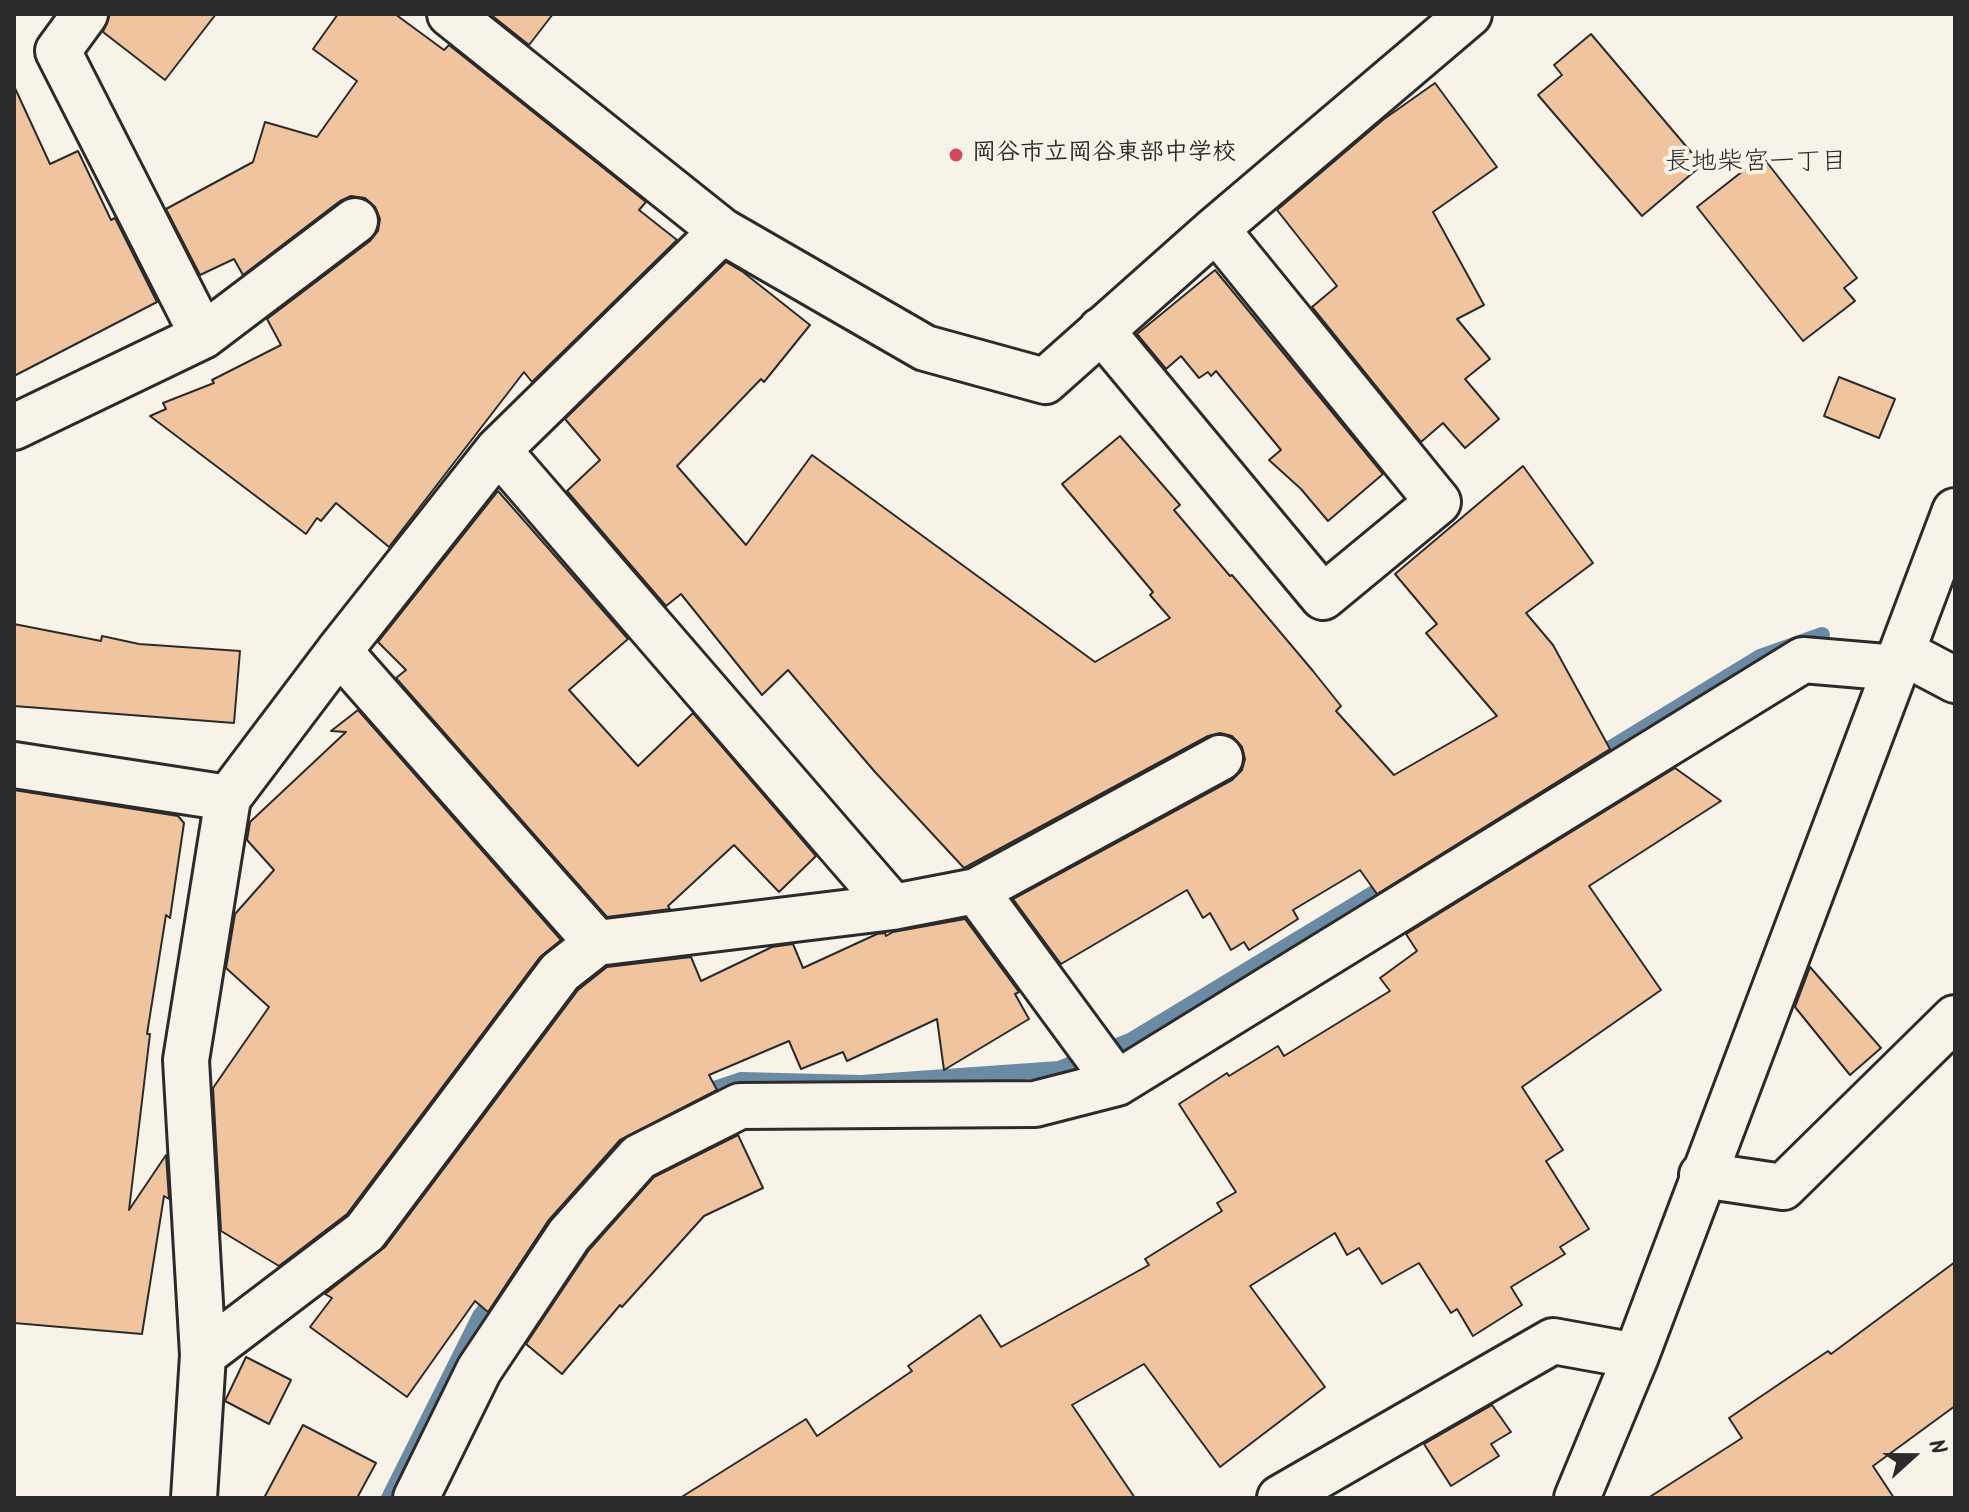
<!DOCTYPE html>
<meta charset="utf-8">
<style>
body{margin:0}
#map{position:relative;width:1969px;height:1512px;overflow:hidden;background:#f7f3e8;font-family:Kalam,sans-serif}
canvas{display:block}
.frame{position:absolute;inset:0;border:16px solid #2b2b2b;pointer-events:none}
.north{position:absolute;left:1873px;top:1416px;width:80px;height:80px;-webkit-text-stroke:6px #f7f3e8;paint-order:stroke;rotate:69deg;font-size:22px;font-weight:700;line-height:32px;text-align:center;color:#2b2b2b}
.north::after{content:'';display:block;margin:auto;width:28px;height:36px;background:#2b2b2b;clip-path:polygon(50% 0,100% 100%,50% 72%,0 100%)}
</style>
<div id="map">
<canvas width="1969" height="1512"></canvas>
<div class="frame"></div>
<div class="north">N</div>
</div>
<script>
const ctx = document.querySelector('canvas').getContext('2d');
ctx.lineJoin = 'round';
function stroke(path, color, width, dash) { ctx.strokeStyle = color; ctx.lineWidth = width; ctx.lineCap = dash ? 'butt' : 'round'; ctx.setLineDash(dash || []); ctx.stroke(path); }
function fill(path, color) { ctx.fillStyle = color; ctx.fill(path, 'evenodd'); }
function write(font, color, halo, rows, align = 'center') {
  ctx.font = font + ' Kalam,"Klee One",sans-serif'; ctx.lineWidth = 8; ctx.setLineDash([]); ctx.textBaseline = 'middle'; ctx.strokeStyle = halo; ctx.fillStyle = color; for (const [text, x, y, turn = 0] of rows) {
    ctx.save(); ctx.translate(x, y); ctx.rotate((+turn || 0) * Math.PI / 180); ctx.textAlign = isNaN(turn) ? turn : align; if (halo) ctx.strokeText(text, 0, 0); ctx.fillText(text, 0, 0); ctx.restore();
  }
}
stroke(new Path2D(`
 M 1593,759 L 1760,657 L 1822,635
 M 696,1095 L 741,1080 L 861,1083 L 1059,1069 L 1130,1041 L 1392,882
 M 389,1498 L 480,1316 L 589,1173`), '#6b8ba4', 16);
const building = new Path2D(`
 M 110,14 L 216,14 L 165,80 L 103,32 Z
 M 338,14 L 395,14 L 444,50 L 449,45 L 646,202 L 639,210 L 677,240 L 532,382 L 524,372 L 389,547 L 336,503 L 321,521 L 317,518 L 306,534 L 150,416 L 166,409 L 163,403 L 214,383 L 212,380 L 281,345 L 267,319 L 370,241 L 378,231 L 380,219 L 375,207 L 365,198 L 351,196 L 340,201 L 243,275 L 234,259 L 200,275 L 166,209 L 253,162 L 265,122 L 317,137 L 357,81 L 313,49 Z
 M 490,14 L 553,14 L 529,45 Z
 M 1591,34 L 1702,165 L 1642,216 L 1538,95 L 1562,75 L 1554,65 Z
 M 1435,83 L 1497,167 L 1433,212 L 1484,305 L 1457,319 L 1490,359 L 1465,379 L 1499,419 L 1465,448 L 1443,423 L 1421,442 L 1312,307 L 1337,286 L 1277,210 L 1384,119 Z
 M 14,86 L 50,164 L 78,151 L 111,220 L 115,218 L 157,302 L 14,376 Z
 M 1762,156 L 1857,278 L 1844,288 L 1855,301 L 1803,341 L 1697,207 Z
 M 726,262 L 743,272 L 810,325 L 764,382 L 761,379 L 677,466 L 746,545 L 812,455 L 1095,662 L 1170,618 L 1150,595 L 1153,592 L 1062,484 L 1120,436 L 1180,505 L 1174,510 L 1230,576 L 1232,575 L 1313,671 L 1341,706 L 1336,711 L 1394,775 L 1497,716 L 1426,633 L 1437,624 L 1395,574 L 1523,466 L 1593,563 L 1526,613 L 1553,645 L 1610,749 L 1377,894 L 1360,870 L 1293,910 L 1298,919 L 1249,950 L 1244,942 L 1231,950 L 1210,913 L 1203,918 L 1187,890 L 1061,964 L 1013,899 L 1232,780 L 1242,770 L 1245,759 L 1242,747 L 1232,736 L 1220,733 L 1208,736 L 964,868 L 875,772 L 788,670 L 762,695 L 681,594 L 666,606 L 567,491 L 600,460 L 565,419 Z
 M 1215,270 L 1383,474 L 1328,521 L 1301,489 L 1269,460 L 1281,450 L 1216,371 L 1211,376 L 1208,372 L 1199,378 L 1181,356 L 1166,369 L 1137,334 Z
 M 1839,377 L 1895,399 L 1879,438 L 1824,416 Z
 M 498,491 L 628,639 L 569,690 L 638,766 L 693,713 L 816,856 L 779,892 L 734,845 L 668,906 L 670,909 L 607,917 L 396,678 L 406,670 L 378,642 Z
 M 14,624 L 101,641 L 102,636 L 139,644 L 240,651 L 234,723 L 14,706 Z
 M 358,710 L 561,940 L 540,957 L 347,1214 L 279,1266 L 221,1231 L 213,1088 L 269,1007 L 226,968 L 235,914 L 274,870 L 247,840 L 250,822 L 346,732 L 331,731 Z
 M 1675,768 L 1721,801 L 1589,886 L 1661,990 L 1522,1087 L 1563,1150 L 1546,1161 L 1589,1229 L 1560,1247 L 1565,1254 L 1511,1287 L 1522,1305 L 1473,1336 L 1457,1309 L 1451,1313 L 1419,1263 L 1382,1284 L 1359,1248 L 1347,1255 L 1335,1233 L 1250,1286 L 1325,1387 L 1220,1467 L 1144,1364 L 1072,1405 L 1135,1498 L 680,1498 L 806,1419 L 817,1436 L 912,1371 L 908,1366 L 980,1315 L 1001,1347 L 1149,1265 L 1145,1259 L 1222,1211 L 1217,1203 L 1236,1192 L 1179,1104 L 1227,1073 L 1229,1076 L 1278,1046 L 1284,1056 L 1390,991 L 1380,978 L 1417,951 L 1406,934 Z
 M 14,790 L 178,816 L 184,823 L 170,918 L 166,915 L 147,1034 L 150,1034 L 129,1210 L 166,1155 L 169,1199 L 164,1196 L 142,1334 L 14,1323 Z
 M 965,919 L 1019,992 L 1015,994 L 1029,1019 L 944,1070 L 937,1019 L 847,1061 L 843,1052 L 801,1069 L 789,1041 L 709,1075 L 717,1090 L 620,1140 L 548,1221 L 488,1312 L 475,1301 L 407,1397 L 310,1327 L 332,1298 L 325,1294 L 385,1247 L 578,990 L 607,967 L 691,957 L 701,981 L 772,947 L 793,944 L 803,968 L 877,934 L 885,933 L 886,936 L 893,932 Z
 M 1810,967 L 1881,1048 L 1850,1075 L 1795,1007 Z
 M 738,1135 L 763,1188 L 704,1216 L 622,1307 L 620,1305 L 562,1374 L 526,1344 L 589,1250 L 654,1177 Z
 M 1955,1262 L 1955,1406 L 1873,1466 L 1894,1498 L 1648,1498 L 1742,1438 L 1729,1418 L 1828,1351 L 1831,1354 Z
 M 246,1357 L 291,1380 L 269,1424 L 225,1401 Z
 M 1492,1405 L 1511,1432 L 1491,1444 L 1499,1456 L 1451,1486 L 1424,1444 Z
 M 303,1425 L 376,1463 L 357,1498 L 264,1498 Z`);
fill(building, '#f1c4a0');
stroke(building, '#2b2b2b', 2);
const minor = new Path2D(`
 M 450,14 L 722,231 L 925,348 L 1045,381 L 1216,229 L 1469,14
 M 1101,330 L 1323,597 L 1438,502 L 1216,229
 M 203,336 L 355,221
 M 14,427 L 203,336 L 58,51 L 85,14
 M 498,450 L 893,907
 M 339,651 L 597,943
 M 1902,652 L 1955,680
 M 14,765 L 228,798
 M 976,891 L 1117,1083
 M 1702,1175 L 1783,1187 L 1955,1018
 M 203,1355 L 365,1232 L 560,972 L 597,943 L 893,907 L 976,891 L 1220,758
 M 194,1498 L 203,1355 L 186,1060 L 228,798 L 339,651 L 498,450 L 722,231
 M 416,1498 L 479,1370 L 569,1235 L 639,1157 L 740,1106 L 1035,1104 L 1117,1083 L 1803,660 L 1897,668
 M 1280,1498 L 1553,1341 L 1636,1356
 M 1577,1498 L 1636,1356 L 1955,511`);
stroke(minor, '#2b2b2b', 50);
stroke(minor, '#f7f3e8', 44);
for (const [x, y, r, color] of [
 [956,155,8,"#d1495b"]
]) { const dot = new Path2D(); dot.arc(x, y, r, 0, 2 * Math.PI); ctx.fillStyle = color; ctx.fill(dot); stroke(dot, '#f7f3e8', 3); }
write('bold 24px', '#2b2b2b', '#f7f3e8', [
 ["岡谷市立岡谷東部中学校",972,155]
], 'left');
write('26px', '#2b2b2b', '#f7f3e8', [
 ["長地柴宮一丁目",1756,165]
]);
</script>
